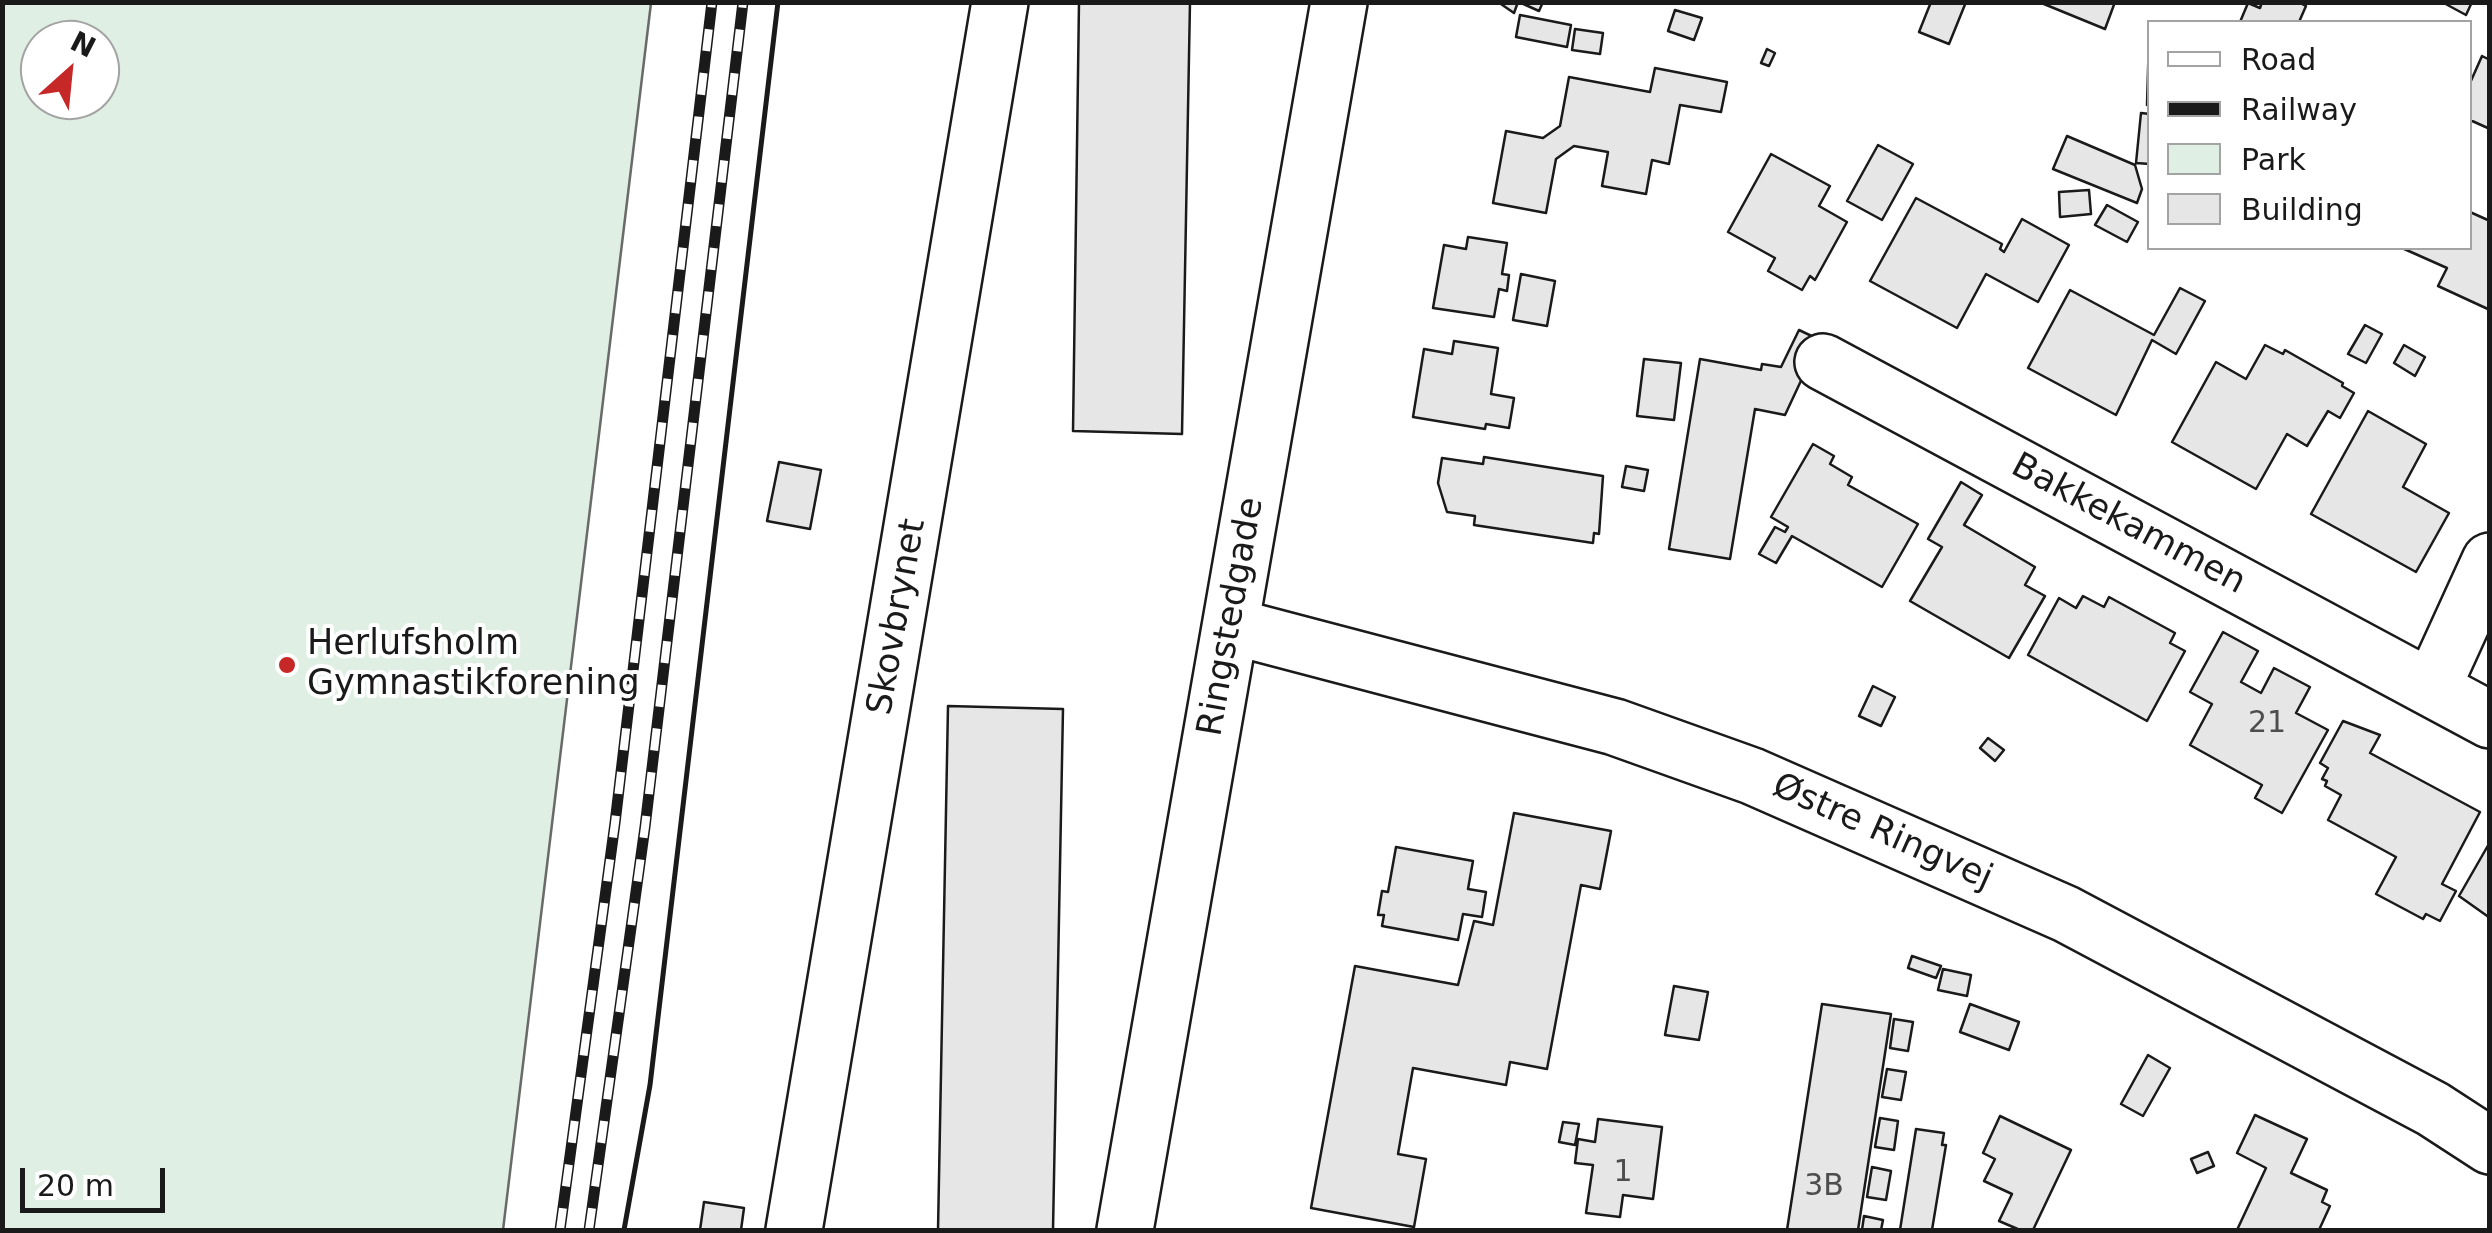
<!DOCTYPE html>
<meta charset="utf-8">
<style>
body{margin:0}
#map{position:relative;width:2492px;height:1233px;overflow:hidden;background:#fff;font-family:"DejaVu Sans",sans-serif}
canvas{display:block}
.frame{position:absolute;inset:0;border:5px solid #1a1a1a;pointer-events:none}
.legend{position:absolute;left:2147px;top:20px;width:325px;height:230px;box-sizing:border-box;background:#fff;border:2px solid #a3a3a3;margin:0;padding:12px 18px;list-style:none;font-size:30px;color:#1a1a1a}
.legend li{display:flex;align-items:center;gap:20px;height:50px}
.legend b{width:50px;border:2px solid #a3a3a3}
.north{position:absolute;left:20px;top:20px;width:100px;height:100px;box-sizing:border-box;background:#fff;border:2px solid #a3a3a3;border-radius:50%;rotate:27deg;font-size:28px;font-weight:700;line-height:40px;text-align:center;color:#1a1a1a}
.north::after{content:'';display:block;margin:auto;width:35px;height:45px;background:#c62828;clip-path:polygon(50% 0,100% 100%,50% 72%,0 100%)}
.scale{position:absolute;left:20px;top:1168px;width:145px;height:45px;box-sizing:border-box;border:5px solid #1a1a1a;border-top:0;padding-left:12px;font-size:30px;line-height:35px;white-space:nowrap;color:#1a1a1a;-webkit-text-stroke:8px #fff;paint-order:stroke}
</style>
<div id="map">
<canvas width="2492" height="1233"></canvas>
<div class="frame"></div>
<ul class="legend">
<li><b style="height:12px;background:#fff"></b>Road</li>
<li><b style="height:12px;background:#1a1a1a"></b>Railway</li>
<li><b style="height:28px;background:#e0efe3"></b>Park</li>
<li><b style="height:28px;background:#e6e6e6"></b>Building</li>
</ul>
<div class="north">N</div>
<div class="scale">20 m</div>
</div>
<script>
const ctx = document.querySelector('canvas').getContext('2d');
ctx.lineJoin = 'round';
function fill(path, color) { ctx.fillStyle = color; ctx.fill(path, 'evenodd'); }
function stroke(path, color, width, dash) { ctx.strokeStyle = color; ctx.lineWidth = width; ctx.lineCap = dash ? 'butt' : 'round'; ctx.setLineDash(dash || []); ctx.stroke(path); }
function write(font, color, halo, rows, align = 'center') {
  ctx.font = font + ' "DejaVu Sans",sans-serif'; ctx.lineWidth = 8; ctx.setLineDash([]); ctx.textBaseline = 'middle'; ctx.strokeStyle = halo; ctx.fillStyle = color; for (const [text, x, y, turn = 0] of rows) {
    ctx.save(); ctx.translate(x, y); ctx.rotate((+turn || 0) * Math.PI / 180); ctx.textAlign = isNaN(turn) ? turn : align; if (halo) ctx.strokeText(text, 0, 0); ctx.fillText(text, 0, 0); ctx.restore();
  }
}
const green = new Path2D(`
 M 2,3 L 651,3 L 503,1230 L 3,1230 ZM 40,40 L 100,40 L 100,100 L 40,100 Z`);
fill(green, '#e0efe3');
stroke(green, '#6a6a6a', 2.5);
const building = new Path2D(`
 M 1079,2 L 1190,2 L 1182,434 L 1073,431 Z
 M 1498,2 L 1518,2 L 1514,13 Z
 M 1519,2 L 1543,2 L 1539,11 Z
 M 1931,2 L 1966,2 L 1949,44 L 1919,32 Z
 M 2039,2 L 2115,2 L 2105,29 Z
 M 2262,2 L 2298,2 L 2306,6 L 2299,22 L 2240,22 L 2248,3 L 2260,8 Z
 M 2442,2 L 2472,2 L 2466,15 Z
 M 1675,10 L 1702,18 L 1694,40 L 1668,31 Z
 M 1520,15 L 1571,25 L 1567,47 L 1516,37 Z
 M 1575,29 L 1603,33 L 1600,54 L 1572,50 Z
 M 2149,37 L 2150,37 L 2150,106 L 2147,105 Z
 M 1767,49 L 1775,53 L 1769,66 L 1761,63 Z
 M 2482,56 L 2490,60 L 2490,129 L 2470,120 L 2470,83 Z
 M 1655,68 L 1727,82 L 1721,112 L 1680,105 L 1669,164 L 1652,160 L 1646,194 L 1602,186 L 1608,152 L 1574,146 L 1556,159 L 1546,213 L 1493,203 L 1506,131 L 1543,138 L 1560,126 L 1569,77 L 1650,92 Z
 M 2141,113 L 2150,114 L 2150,164 L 2136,163 Z
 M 2067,136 L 2135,165 L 2142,189 L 2137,203 L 2053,169 Z
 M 1878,145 L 1913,164 L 1882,220 L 1847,201 Z
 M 1771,154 L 1830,186 L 1819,206 L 1847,222 L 1815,280 L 1810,276 L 1802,290 L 1768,271 L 1775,258 L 1728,232 Z
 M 2089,190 L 2091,214 L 2060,217 L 2059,192 Z
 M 1916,198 L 2002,244 L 2000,249 L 2004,252 L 2022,219 L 2069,245 L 2038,302 L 1986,274 L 1957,328 L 1870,281 Z
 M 2107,205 L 2138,222 L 2127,242 L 2095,225 Z
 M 2470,212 L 2490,221 L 2490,310 L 2438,286 L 2447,268 L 2402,248 L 2470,248 Z
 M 1468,237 L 1507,243 L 1502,274 L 1509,275 L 1507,291 L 1499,289 L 1494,317 L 1433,308 L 1444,245 L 1466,249 Z
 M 1521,274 L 1555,281 L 1547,326 L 1513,320 Z
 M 2180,288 L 2205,301 L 2176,354 L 2152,340 L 2116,415 L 2028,368 L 2070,290 L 2154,335 Z
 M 2365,325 L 2382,334 L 2366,363 L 2348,354 Z
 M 1799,330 L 1820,340 L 1785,415 L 1755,409 L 1730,559 L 1669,549 L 1700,359 L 1761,370 L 1762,364 L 1781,367 Z
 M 1454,341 L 1498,348 L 1491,394 L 1514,398 L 1509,428 L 1486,424 L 1485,429 L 1413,417 L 1424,349 L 1452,354 Z
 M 2265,345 L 2283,354 L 2285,350 L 2343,383 L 2342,386 L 2354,393 L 2340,418 L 2328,411 L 2307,446 L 2287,434 L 2256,489 L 2172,442 L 2216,362 L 2246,379 Z
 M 2404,345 L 2425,357 L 2415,376 L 2394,363 Z
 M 1644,359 L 1681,363 L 1674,420 L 1637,416 Z
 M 2368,411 L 2426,444 L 2403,487 L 2449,513 L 2416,572 L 2311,514 Z
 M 1813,444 L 1834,456 L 1830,464 L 1852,477 L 1848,485 L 1918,524 L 1882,587 L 1792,536 L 1776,563 L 1759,554 L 1775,527 L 1785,532 L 1788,527 L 1771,517 Z
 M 1484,457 L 1603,476 L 1599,534 L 1594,533 L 1593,543 L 1474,525 L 1475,516 L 1447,512 L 1438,483 L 1442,458 L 1483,464 Z
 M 779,462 L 821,470 L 810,529 L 767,521 Z
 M 1626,466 L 1648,470 L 1644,491 L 1622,487 Z
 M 1961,482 L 1982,495 L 1964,525 L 2035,567 L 2025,585 L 2045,596 L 2009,658 L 1910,601 L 1942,547 L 1928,539 Z
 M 2083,596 L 2104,607 L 2109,597 L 2175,633 L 2170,643 L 2185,651 L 2147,721 L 2028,655 L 2059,598 L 2076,608 Z
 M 2223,632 L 2258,651 L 2241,682 L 2261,693 L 2274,668 L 2310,687 L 2296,713 L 2328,730 L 2282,813 L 2255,798 L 2262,785 L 2190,745 L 2212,704 L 2190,692 Z
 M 1873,686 L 1895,697 L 1881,726 L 1859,716 Z
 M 948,706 L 1063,709 L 1053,1230 L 938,1230 Z
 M 2343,721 L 2380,735 L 2370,753 L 2480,812 L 2442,884 L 2456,891 L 2440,921 L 2426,914 L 2423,919 L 2376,894 L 2396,857 L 2328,820 L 2341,795 L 2325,786 L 2327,781 L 2322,779 L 2328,768 L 2320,763 Z
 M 1988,738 L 2004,750 L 1995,761 L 1980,748 Z
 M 1514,813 L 1611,831 L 1600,889 L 1581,885 L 1547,1069 L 1510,1062 L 1506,1085 L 1413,1068 L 1398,1154 L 1426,1159 L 1414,1227 L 1311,1208 L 1355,966 L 1458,985 L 1474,921 L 1493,925 Z
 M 2490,842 L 2490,918 L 2459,896 Z
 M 1396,847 L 1473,861 L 1468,889 L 1486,892 L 1482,917 L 1463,914 L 1458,940 L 1382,926 L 1384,915 L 1378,915 L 1382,891 L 1388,892 Z
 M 1912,956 L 1941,966 L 1936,978 L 1908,968 Z
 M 1943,969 L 1971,975 L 1967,996 L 1938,990 Z
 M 1674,986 L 1708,992 L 1699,1040 L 1665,1035 Z
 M 1822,1004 L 1891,1014 L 1858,1230 L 1787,1230 Z
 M 1970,1004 L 2019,1022 L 2009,1050 L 1960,1032 Z
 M 1894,1019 L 1913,1022 L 1908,1051 L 1890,1048 Z
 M 2148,1055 L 2170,1068 L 2143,1116 L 2121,1104 Z
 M 1887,1069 L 1906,1072 L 1901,1100 L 1882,1097 Z
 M 2255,1115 L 2307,1139 L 2291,1173 L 2327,1190 L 2322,1202 L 2330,1206 L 2319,1230 L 2237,1230 L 2266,1168 L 2237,1153 Z
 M 2000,1116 L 2071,1150 L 2033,1230 L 2020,1230 L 1999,1221 L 2012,1194 L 1984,1181 L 1995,1159 L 1983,1153 Z
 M 1880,1118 L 1898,1121 L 1894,1150 L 1875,1147 Z
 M 1598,1119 L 1662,1127 L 1653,1199 L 1623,1195 L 1620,1217 L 1586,1213 L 1593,1165 L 1575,1163 L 1578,1139 L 1595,1142 Z
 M 1563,1122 L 1579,1124 L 1575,1145 L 1559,1142 Z
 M 1916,1129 L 1944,1133 L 1942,1145 L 1946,1145 L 1932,1230 L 1900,1230 Z
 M 2208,1152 L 2214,1166 L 2197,1173 L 2191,1159 Z
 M 1872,1167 L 1891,1171 L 1886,1200 L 1867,1197 Z
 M 704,1202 L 744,1208 L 741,1230 L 700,1230 Z
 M 1864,1216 L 1883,1220 L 1881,1230 L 1862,1230 Z`);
fill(building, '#e6e6e6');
stroke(building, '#1a1a1a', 2.5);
const minor = new Path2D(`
 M 1823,362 L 2490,720
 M 1231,626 L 1615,727 L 1752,776 L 2066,914 L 2433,1109 L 2490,1146
 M 2432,688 L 2490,561
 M 794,1230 L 1000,2
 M 1125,1230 L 1339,2`);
stroke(minor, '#1a1a1a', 60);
stroke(minor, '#fff', 55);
const rail = new Path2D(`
 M 560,1230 L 615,823 L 712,2
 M 589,1230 L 645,827 L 743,2`);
stroke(rail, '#1a1a1a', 11);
stroke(rail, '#fff', 8, [22]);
stroke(new Path2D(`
 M 624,1230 L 650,1085 L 778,2`), '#1a1a1a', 5);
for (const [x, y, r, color] of [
 [287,665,10,"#c62828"]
]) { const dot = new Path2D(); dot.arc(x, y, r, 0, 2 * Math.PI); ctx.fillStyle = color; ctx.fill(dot); stroke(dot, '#fff', 4); }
write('30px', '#4d4d4d', null, [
 ["21",2267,724],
 ["1",1623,1173],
 ["3B",1824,1187]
]);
write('35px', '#1a1a1a', '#fff', [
 ["Bakkekammen",2128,525,28],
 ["Skovbrynet",898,617,-80],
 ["Ringstedgade",1232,617,-80],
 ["Østre Ringvej",1882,833,24]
]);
write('35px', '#1a1a1a', '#fff', [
 ["Herlufsholm",307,645],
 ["Gymnastikforening",307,685]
], 'left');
</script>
